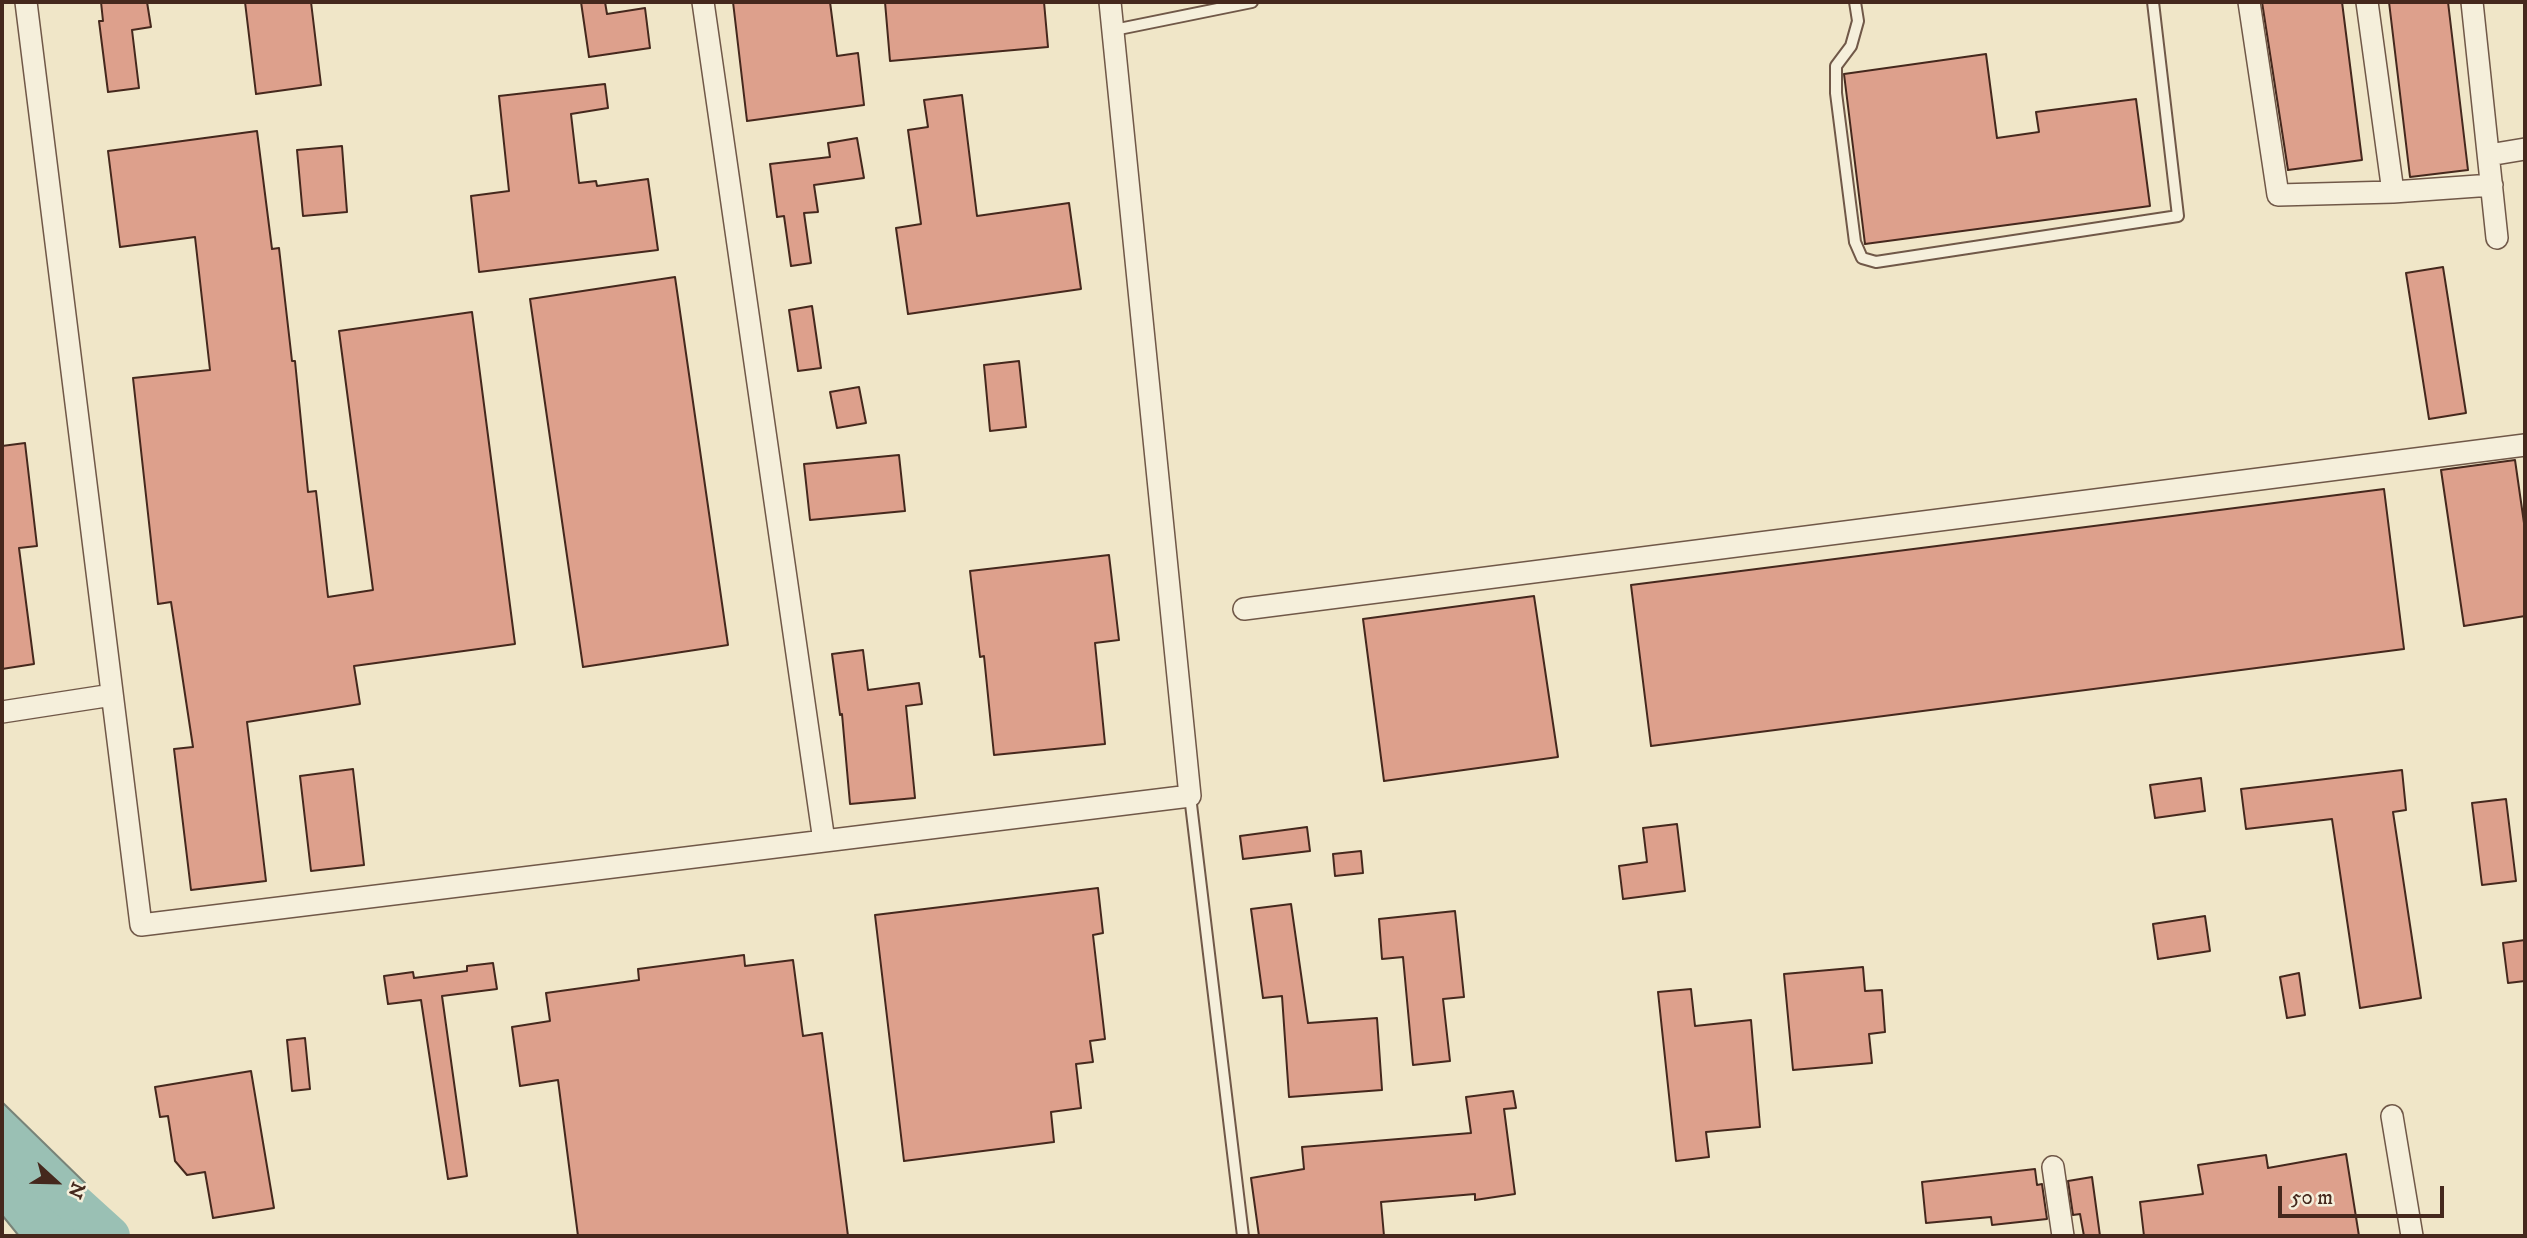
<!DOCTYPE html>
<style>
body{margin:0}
#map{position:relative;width:2527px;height:1238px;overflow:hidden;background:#f0e6c8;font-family:"IM FELL DW Pica",serif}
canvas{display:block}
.frame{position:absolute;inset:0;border:4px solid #45281d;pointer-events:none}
.north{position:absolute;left:21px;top:1147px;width:70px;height:70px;-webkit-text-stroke:5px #f5efdb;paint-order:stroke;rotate:112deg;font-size:19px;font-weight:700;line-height:28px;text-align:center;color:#45281d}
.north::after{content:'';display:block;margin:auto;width:24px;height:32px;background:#45281d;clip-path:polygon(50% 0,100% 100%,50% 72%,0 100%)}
.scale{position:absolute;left:2278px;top:1186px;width:166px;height:32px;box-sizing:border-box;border:4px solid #45281d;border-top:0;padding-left:9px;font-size:21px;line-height:24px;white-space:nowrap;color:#45281d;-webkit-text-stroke:5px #f5efdb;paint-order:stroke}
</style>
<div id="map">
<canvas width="2527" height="1238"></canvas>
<div class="frame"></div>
<div class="north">N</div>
<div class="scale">50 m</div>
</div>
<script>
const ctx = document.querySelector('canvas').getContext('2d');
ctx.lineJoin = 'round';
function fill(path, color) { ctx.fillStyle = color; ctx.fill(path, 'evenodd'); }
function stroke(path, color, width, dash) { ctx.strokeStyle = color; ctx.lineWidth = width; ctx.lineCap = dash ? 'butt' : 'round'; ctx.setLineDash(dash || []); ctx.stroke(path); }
const water = new Path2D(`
 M 2,1102 L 85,1183 L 89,1221 L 100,1236 L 19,1236 L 2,1215 Z`);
fill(water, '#9ac0b4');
stroke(water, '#788378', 2);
stroke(new Path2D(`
 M 2,1138 L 110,1236`), '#9ac0b4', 40);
const building = new Path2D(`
 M 101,2 L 147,2 L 151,27 L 132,30 L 139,88 L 108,92 L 99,21 L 103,21 Z
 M 245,2 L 311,2 L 321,85 L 256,94 Z
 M 581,2 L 605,2 L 607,14 L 645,8 L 650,48 L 589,57 Z
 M 733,2 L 830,2 L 837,56 L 858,53 L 864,105 L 747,121 Z
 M 885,2 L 1044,2 L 1048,47 L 890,61 Z
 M 2262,2 L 2342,2 L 2362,160 L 2288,170 Z
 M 2389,2 L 2448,2 L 2468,170 L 2410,177 Z
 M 1986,54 L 1997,138 L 2039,132 L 2036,112 L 2136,99 L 2150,206 L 1865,244 L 1844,74 Z
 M 605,84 L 608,108 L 571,114 L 579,183 L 596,181 L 597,186 L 648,179 L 658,250 L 479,272 L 471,196 L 509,191 L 499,96 Z
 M 962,95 L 977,216 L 1069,203 L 1081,289 L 908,314 L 896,228 L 921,224 L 908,130 L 928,127 L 924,100 Z
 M 257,131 L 272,249 L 279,248 L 292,361 L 295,361 L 308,492 L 316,491 L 328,597 L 373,590 L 339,331 L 472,312 L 515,644 L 354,666 L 360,704 L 247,722 L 266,881 L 191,890 L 174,749 L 193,747 L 171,602 L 158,604 L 133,378 L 210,370 L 195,237 L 120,247 L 108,151 Z
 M 857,138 L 864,178 L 814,185 L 818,212 L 804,213 L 811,263 L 791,266 L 784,216 L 777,217 L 770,164 L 830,157 L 828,143 Z
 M 342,146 L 347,212 L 303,216 L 297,150 Z
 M 2443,267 L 2466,413 L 2429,419 L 2406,273 Z
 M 675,277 L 728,645 L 583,667 L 530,299 Z
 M 812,306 L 821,368 L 798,371 L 789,310 Z
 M 1019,361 L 1026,427 L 990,431 L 984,365 Z
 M 859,387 L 866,423 L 837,428 L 830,392 Z
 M 25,443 L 37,546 L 19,548 L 34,664 L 2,669 L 2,446 Z
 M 899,455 L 905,511 L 810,520 L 804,464 Z
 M 2515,460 L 2525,530 L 2525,616 L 2464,626 L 2441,470 Z
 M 2384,489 L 2404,649 L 1651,746 L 1631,585 Z
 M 1109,555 L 1119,640 L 1095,643 L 1105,744 L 994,755 L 984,656 L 980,657 L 970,571 Z
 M 1534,596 L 1558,757 L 1384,781 L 1363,619 Z
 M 863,650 L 868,690 L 919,683 L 922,704 L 906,706 L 915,798 L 850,804 L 842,714 L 840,715 L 832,654 Z
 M 353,769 L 364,865 L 311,871 L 300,776 Z
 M 2402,770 L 2406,810 L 2393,812 L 2421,998 L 2360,1008 L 2332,819 L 2246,829 L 2241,789 Z
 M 2201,778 L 2205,811 L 2155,818 L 2150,785 Z
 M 2506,799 L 2516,881 L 2482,885 L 2472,803 Z
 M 1677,824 L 1685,891 L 1623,899 L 1619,866 L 1647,862 L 1643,828 Z
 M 1307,827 L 1310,851 L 1243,859 L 1240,836 Z
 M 1361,851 L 1363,873 L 1335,876 L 1333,854 Z
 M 1098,888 L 1103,933 L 1093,935 L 1105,1039 L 1090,1041 L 1093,1062 L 1076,1064 L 1081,1108 L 1051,1112 L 1054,1142 L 904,1161 L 875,915 Z
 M 1291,904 L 1308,1023 L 1377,1018 L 1382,1090 L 1289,1097 L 1282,996 L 1263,998 L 1251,909 Z
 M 1455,911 L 1464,997 L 1443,999 L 1450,1061 L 1413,1065 L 1403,957 L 1382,959 L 1379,919 Z
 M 2205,916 L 2210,951 L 2158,959 L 2153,924 Z
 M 2525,940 L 2525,981 L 2508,983 L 2503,943 Z
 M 744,955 L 745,966 L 793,960 L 803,1036 L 822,1033 L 848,1236 L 578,1236 L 558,1080 L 520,1086 L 512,1027 L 550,1021 L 546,993 L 639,980 L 638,969 Z
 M 493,963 L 497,989 L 442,996 L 467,1176 L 448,1179 L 421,1000 L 388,1004 L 384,976 L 413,972 L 414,978 L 467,971 L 467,966 Z
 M 1863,967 L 1865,991 L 1882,990 L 1885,1032 L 1869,1034 L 1872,1063 L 1793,1070 L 1784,974 Z
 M 2299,973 L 2305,1015 L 2287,1018 L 2280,977 Z
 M 1691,989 L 1695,1026 L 1751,1020 L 1760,1127 L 1706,1132 L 1709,1157 L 1676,1161 L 1658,992 Z
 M 305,1038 L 310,1089 L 292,1091 L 287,1040 Z
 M 251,1071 L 274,1208 L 213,1218 L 205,1172 L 187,1175 L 175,1161 L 168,1116 L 160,1117 L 155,1087 Z
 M 1513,1091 L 1516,1108 L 1504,1109 L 1515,1194 L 1475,1200 L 1475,1194 L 1381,1202 L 1384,1236 L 1259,1236 L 1251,1178 L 1304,1169 L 1302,1147 L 1471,1133 L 1466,1097 Z
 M 2346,1154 L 2359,1236 L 2144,1236 L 2140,1202 L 2203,1194 L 2198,1165 L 2266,1155 L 2268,1168 Z
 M 2035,1169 L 2037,1185 L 2042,1184 L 2047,1219 L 1992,1225 L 1991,1217 L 1926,1223 L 1922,1182 Z
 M 2092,1177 L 2100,1236 L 2084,1236 L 2080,1214 L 2073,1215 L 2068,1181 Z`);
fill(building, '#dda08c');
stroke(building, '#45281d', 2);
const service = new Path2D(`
 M 1855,2 L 1858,21 L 1851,46 L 1836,66 L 1836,93 L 1855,242 L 1862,258 L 1876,262 L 2178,216 L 2153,2
 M 1114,30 L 1252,2
 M 1190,796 L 1243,1236`);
const minor = new Path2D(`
 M 26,2 L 141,925 L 1190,796 L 1110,2
 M 703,2 L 824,841
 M 2249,2 L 2278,195 L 2393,192 L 2492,185
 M 2367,2 L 2393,192
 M 2472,2 L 2497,238
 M 2489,155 L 2525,149
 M 1244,609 L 2525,445
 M 2,712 L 112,695
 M 2392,1116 L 2412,1236
 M 2053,1167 L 2063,1236`);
stroke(service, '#705848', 14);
stroke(minor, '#705848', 24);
stroke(service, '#f5efdb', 10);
stroke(minor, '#f5efdb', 21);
</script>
